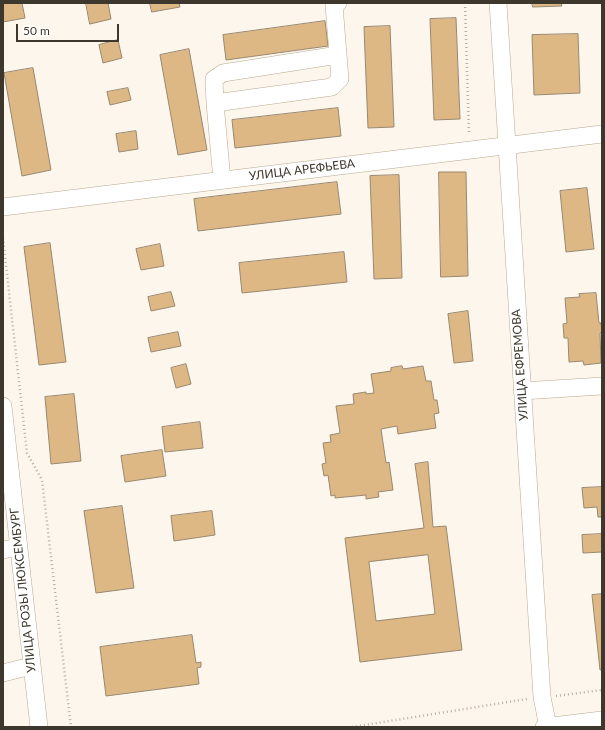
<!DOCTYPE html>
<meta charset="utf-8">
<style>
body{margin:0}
#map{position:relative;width:605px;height:730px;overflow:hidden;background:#fdf6ec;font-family:Lato,sans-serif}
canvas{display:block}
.frame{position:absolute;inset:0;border:4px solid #3e372d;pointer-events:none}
.scale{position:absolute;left:16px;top:24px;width:103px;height:18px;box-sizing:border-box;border:2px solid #3e372d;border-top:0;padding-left:5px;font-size:12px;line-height:14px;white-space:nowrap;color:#3e372d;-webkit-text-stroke:3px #fff;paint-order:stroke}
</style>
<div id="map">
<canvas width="605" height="730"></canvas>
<div class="frame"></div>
<div class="scale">50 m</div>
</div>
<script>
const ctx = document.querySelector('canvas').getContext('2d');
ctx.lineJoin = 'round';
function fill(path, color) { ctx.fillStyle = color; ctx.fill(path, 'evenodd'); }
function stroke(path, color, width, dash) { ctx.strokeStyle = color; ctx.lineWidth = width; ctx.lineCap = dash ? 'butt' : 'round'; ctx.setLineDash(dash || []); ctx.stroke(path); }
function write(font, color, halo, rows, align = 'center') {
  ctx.font = font + ' Lato,sans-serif'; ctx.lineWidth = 3.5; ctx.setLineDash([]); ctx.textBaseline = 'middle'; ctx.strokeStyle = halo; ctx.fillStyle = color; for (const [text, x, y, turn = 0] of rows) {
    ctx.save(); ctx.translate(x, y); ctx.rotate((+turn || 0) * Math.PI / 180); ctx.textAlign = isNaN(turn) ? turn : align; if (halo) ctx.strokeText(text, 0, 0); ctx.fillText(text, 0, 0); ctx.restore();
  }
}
const building = new Path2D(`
 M 3,3 L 22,3 L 25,18 L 3,22 Z
 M 86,3 L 108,3 L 111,19 L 90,24 Z
 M 150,3 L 179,3 L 180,7 L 152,12 Z
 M 532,3 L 561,3 L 562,6 L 533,7 Z
 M 456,18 L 460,119 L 434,120 L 430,19 Z
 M 325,21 L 328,46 L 226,60 L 223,35 Z
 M 390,26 L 394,127 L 368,128 L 364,27 Z
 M 578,34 L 580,93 L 534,95 L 532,35 Z
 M 118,40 L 122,58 L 103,63 L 99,45 Z
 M 189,49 L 207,150 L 178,155 L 160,55 Z
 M 33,68 L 51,170 L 22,176 L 4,73 Z
 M 128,88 L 131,100 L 110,105 L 107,92 Z
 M 338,108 L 341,136 L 235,148 L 232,120 Z
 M 136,131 L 138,149 L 119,152 L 116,134 Z
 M 439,172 L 466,172 L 468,276 L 441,277 Z
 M 399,175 L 402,278 L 374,279 L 370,176 Z
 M 337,182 L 341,214 L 198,231 L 194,199 Z
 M 587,188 L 594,249 L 566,252 L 560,191 Z
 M 50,243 L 66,362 L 39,365 L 24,247 Z
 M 160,244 L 164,266 L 141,270 L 136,249 Z
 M 344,252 L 347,282 L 242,293 L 239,263 Z
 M 171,292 L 175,306 L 151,311 L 148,297 Z
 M 596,293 L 599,323 L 601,323 L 602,332 L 600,333 L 601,363 L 584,365 L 583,361 L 569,362 L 568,338 L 564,338 L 563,324 L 567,323 L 565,298 L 580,297 L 579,294 Z
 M 468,311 L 473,361 L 454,363 L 448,314 Z
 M 178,332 L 181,346 L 151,352 L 148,338 Z
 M 186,364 L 191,384 L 176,388 L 171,368 Z
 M 402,366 L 403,369 L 423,366 L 426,381 L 431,381 L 434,400 L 437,400 L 439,413 L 434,414 L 436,428 L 398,434 L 397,426 L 381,429 L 386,463 L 389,462 L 393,490 L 378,492 L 379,497 L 366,499 L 366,495 L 335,498 L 335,495 L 331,496 L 328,475 L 324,476 L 322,464 L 326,463 L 323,443 L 331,442 L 330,435 L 340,433 L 336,406 L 354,404 L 353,394 L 366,392 L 366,394 L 374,393 L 371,374 L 391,371 L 391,368 Z
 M 74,394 L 81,461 L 51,464 L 45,397 Z
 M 200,422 L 203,448 L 165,452 L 162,427 Z
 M 162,450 L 166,476 L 125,482 L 121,456 Z
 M 428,462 L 433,527 L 446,526 L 462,650 L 360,662 L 345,538 L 424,528 L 415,464 ZM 428,555 L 435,614 L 376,621 L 369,562 Z
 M 602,487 L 602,517 L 598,517 L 597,507 L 584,508 L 582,488 Z
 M 122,506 L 134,588 L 96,593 L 84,511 Z
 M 212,511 L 215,535 L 174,541 L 171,516 Z
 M 602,534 L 602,552 L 583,553 L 582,535 Z
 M 602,594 L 602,670 L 600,670 L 592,595 Z
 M 192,635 L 196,663 L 201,662 L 201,667 L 197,668 L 199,684 L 106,696 L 100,647 Z`);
fill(building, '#deb884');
stroke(building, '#998871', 1);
const minor = new Path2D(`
 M 498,3 L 542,697 L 548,727
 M 215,103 L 214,79 L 223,73 L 338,55
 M 222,180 L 215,103 L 332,87 L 340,79 L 334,5 L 338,3
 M 3,207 L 602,134
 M 522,391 L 602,386
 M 3,406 L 39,727
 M 3,550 L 19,547
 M 3,673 L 31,666
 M 544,727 L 602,720`);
stroke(minor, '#b9a890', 18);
stroke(new Path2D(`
 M 465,3 L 469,135
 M 3,238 L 27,453 L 42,480 L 71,727
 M 556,696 L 602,690
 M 352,727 L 527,699`), '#b6afa5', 2.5, [1, 3]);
stroke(minor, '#fff', 17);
write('12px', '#3e372d', '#fff', [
 ["УЛИЦА АРЕФЬЕВА",302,170,-7],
 ["УЛИЦА ЕФРЕМОВА",520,365,-94],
 ["УЛИЦА РОЗЫ ЛЮКСЕМБУРГ",23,590,-96]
]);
</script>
